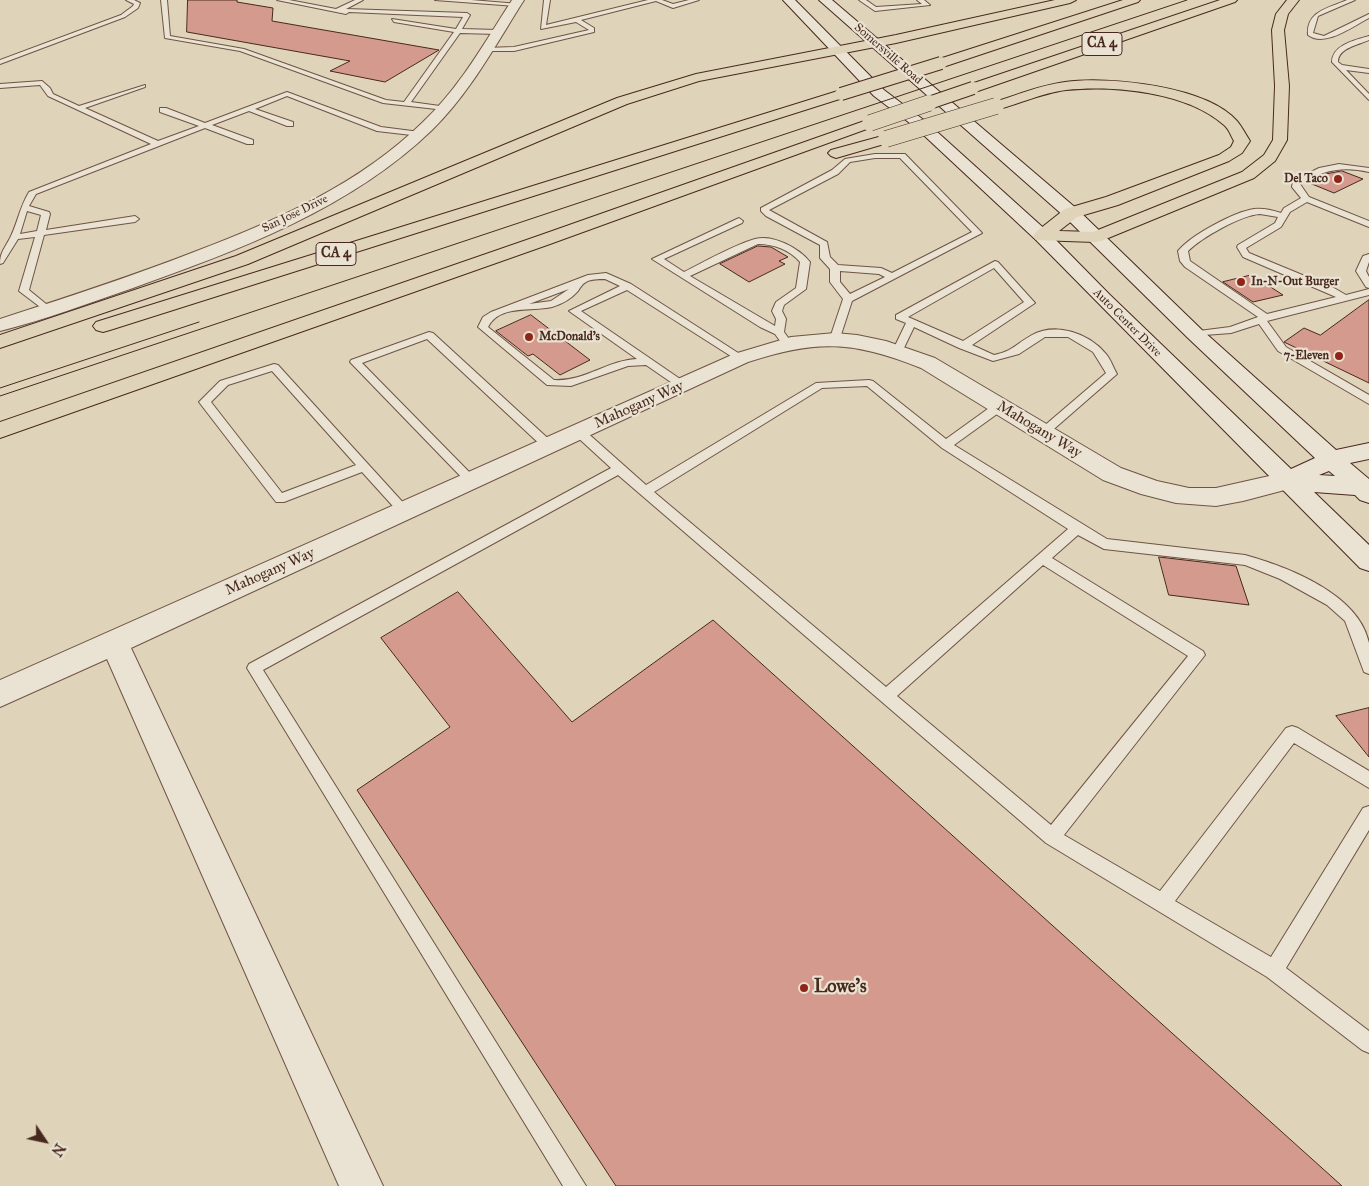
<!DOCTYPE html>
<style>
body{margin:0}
#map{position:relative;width:1369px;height:1186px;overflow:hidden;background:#dfd3ba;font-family:"IM FELL Great Primer",serif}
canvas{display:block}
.north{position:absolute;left:20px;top:1116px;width:50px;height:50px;-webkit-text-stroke:4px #eae2d2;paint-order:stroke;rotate:124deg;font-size:14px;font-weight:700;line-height:20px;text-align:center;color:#48291d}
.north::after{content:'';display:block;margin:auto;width:18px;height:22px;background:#48291d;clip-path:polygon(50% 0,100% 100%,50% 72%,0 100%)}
</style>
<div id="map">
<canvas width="1369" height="1186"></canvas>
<div class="north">N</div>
</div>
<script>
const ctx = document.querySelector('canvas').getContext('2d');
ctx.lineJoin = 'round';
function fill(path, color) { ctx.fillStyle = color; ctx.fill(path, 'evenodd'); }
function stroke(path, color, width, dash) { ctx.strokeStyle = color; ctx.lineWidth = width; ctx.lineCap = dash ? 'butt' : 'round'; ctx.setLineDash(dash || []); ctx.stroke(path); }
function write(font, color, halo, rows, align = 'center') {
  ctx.font = font + ' "IM FELL Great Primer",serif'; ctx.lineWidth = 4.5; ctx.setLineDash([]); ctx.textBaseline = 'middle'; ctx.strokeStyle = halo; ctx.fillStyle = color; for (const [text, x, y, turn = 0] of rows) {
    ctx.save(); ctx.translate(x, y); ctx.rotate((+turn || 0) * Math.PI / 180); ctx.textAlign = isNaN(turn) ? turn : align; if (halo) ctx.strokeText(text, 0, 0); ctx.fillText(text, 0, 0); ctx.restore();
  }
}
const building = new Path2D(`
 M 188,0 L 237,0 L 237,2 L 273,8 L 272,21 L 439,50 L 385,82 L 330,71 L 350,61 L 187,32 Z
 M 1342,171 L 1363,179 L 1334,193 L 1307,182 L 1326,174 Z
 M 758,246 L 771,247 L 788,257 L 779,261 L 785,264 L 749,282 L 720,264 Z
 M 1252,275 L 1283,295 L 1253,302 L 1223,282 Z
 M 1369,300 L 1369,383 L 1284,342 L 1304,328 L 1320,335 Z
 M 531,315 L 590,360 L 560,375 L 533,354 L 528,356 L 496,331 Z
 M 1159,557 L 1236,566 L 1249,605 L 1169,595 Z
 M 458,592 L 572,722 L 713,620 L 1342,1186 L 616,1186 L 357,790 L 450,727 L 381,638 Z
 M 1369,708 L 1369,757 L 1336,716 Z`);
fill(building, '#d39a8d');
stroke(building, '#48291d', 1);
const lane = new Path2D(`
 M 126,0 L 134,0 L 140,3 L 138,8 L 125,17 L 0,64 L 0,60 L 121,15 L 133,6 L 134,4 Z
 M 161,0 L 167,0 L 170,36 L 244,49 L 386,100 L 404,102 L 454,32 L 394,22 L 392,19 L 456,29 L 463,17 L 349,12 L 346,14 L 277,0 L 289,0 L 336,9 L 355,0 L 363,0 L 346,9 L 467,13 L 470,15 L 462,29 L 497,30 L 500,32 L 497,34 L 460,33 L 411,102 L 447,107 L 447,109 L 445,110 L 383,103 L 240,51 L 165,38 Z
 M 435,0 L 471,0 L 519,4 L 516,6 Z
 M 544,0 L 550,0 L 546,25 L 648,0 L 662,0 L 673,4 L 689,0 L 699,0 L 673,8 L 656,1 L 581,20 L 594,28 L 594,32 L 514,51 L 483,51 L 482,50 L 485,48 L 514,47 L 589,30 L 576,22 L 541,29 Z
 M 859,0 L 866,0 L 876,7 L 922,4 L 917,0 L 924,0 L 930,5 L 875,11 Z
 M 1347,0 L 1355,0 L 1318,16 L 1313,33 L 1324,36 L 1367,15 L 1369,14 L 1369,18 C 1353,26 1325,48 1308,35 C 1306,11 1329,8 1347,0 Z
 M 1369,36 L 1369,40 C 1358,45 1338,48 1338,62 L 1342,65 L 1369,69 L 1369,73 L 1346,70 L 1369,94 L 1369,100 L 1332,62 C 1332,45 1355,40 1369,36 Z
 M 42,81 L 50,88 L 53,94 L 79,106 L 145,85 L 145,87 L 85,108 L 158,141 L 199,126 L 160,112 L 160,108 L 166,108 L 205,123 L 287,92 L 381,127 L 420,132 L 424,134 L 420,136 L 377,131 L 287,96 L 255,109 L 293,122 L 293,126 L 287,126 L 249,111 L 212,125 L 253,140 L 253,144 L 247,144 L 205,128 L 36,194 L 29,206 L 49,212 L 50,214 L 46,230 L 135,216 L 139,219 L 135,222 L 44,235 L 29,290 L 51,308 L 53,310 L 48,313 L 19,291 L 35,237 L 18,239 L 3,263 L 0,264 C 0,252 5,248 10,238 C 18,222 19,209 29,192 L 151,144 L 48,96 L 40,85 L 0,88 L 0,84 ZM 27,211 L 41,215 L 37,231 L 20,234 Z
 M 875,154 L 905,154 L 982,233 L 852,301 L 840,338 L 835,341 L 830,338 L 843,299 L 830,282 L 830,269 L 820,258 L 820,245 L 766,216 L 761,211 L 761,208 L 832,170 L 845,159 ZM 875,158 L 900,158 L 972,232 L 892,273 L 881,268 L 838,265 L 830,257 L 827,242 L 769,210 L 838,174 L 850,162 ZM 840,271 L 879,274 L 885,277 L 850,294 L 840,282 Z
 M 1339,164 L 1369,168 L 1369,172 C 1343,166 1323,170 1300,184 L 1309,197 L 1369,221 L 1369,227 L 1307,202 L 1290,212 L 1281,227 L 1246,248 L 1249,253 L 1334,288 L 1346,295 L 1369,289 L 1369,295 L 1267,321 L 1286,347 L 1369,395 L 1369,404 L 1278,351 L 1259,324 L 1231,333 L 1191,336 L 1191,332 L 1230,327 L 1258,317 L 1185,267 L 1180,261 L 1178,251 C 1191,235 1234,212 1254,209 C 1263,208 1272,210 1281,213 L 1284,208 L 1301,198 L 1292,187 L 1293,181 L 1319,168 ZM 1260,214 L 1278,217 L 1275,223 L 1238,245 L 1237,247 L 1243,257 L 1336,297 L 1267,314 L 1190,261 L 1188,251 C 1201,238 1241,215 1260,214 Z
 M 739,218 L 743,221 L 742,223 L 664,259 L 684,272 C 704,262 734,245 755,239 C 773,234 799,248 810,262 L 806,289 L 784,305 L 782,311 L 786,319 L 784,332 L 792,343 L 791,345 L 783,345 L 775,334 L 760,327 L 652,259 ZM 758,244 C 774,244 790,250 800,262 L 796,288 L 776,302 L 772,311 L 776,319 L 775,326 L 690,276 Z
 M 1369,254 L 1369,262 L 1366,271 L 1369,277 L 1369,288 L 1366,287 L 1356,271 L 1363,256 Z
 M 995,261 L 998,262 L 1035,303 L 972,345 L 994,355 C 1013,351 1016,344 1032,335 C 1056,322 1089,333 1106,354 C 1111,360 1113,367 1117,374 L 1047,435 L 1039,435 L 1037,432 L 1106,373 L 1093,352 L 1068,337 L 1045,337 L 1019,354 L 993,361 L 959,348 L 914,327 L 902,352 L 894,352 L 893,350 L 906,323 L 896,319 L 896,315 ZM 994,268 L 1024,302 L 963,341 L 908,317 Z
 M 606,273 L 631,284 L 746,358 L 741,361 L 737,360 L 627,290 L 581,311 L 686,383 L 687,385 L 686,387 L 678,387 L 646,365 L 628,366 L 571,386 L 547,385 L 478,327 L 483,317 L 491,312 L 588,275 ZM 605,279 L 620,286 L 569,311 L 637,359 C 608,360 584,382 554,380 L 488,327 C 500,304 531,312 552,307 C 562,304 571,299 578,291 C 580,288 582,284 586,282 C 591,279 598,279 605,279 ZM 569,289 L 551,301 L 529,304 Z
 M 429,332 L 433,333 L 553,443 L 555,446 L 553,449 L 545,449 L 427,339 L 362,363 L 478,481 L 472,485 L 468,484 L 350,362 L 351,360 Z
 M 274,364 L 278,365 L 408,508 L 410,511 L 408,514 L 400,514 L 362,472 L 284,502 L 276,502 L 199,402 L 220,381 ZM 272,371 L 356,465 L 282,493 L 211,402 L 228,385 Z
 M 869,380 L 873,381 L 946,439 L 996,403 L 1004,403 L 1006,406 L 1004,409 L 954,445 L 1107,539 L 1245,555 C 1288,567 1359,594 1369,643 C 1369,653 1369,664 1369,674 L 1364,672 L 1345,621 L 1327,605 L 1280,579 L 1245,565 L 1104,549 L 1078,535 L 1052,558 L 1203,651 L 1205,655 L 1064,835 L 1160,891 L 1286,728 L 1292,726 L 1298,728 L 1369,771 L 1369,788 L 1294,743 L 1175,901 L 1271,957 L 1363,808 L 1369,806 L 1369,830 L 1286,968 L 1369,1031 L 1369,1053 L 1362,1050 L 1267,977 L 1046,843 L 618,475 L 263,670 L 586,1186 L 563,1186 L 247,668 L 249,664 L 611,468 L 575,435 L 573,432 L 575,429 L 583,429 L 646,485 L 816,383 ZM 867,386 L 942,448 L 1068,529 L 886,687 L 654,492 L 822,388 ZM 1043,565 L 1188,656 L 1051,825 L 897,696 Z`);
const street = new Path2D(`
 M 512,0 L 524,0 C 496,44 470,93 432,130 C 350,209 239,250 133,288 C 89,303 45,320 0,331 L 0,319 C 65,298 130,277 194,252 C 276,221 360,184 423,122 C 460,87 485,42 512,0 Z
 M 835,333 L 857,335 L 886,341 L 935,358 L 1121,468 L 1157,481 L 1189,488 L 1216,488 L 1287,472 L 1296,475 L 1299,481 L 1296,487 L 1243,501 L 1216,506 L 1176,503 L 1141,494 L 1103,480 L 921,368 C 854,341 817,339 748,362 L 131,648 L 383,1186 L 339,1186 L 107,659 L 0,707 L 0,680 L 734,354 L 791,337 Z`);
const secondary = new Path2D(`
 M 783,0 L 795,0 L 884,90 L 925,121 L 1048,232 L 1110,295 L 1291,469 L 1315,458 L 1188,338 L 1065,217 L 819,0 L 832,0 L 1077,209 L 1202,330 L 1336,450 L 1369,443 L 1369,459 L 1350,463 L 1369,479 L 1369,503 L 1360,500 L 1355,495 L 1314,492 L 1369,545 L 1369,571 L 1360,568 L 1036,240 L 915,127 L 874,96 ZM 1329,471 L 1335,476 L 1319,475 Z`);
const highway = new Path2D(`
 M 1055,0 L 1076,0 L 1070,3 L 896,43 L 699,81 L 627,104 L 248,264 L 0,348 L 0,335 L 236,256 L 617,98 L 696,74 L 896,35 Z
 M 1123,0 L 1140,0 L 1138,2 L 946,66 L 941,67 L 935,63 L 936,60 Z
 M 1220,0 L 1237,0 L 1235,2 L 978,91 L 973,92 L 966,88 L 968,85 Z
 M 1287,0 L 1299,0 L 1288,14 L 1284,30 L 1289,86 L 1287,140 L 1275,161 L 1254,178 L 1101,241 L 1095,242 L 1036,240 L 1033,236 L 1036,232 L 1065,209 L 1106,197 L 1219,155 L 1231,147 L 1234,141 C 1231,136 1229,129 1224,125 C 1187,92 1114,85 1066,90 C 1042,93 1019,104 996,110 L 991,109 L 989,106 L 991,103 C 1015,96 1040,85 1065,82 C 1109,76 1207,86 1237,121 C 1242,127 1246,135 1250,141 L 1242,153 L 1229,161 L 1118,205 L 1077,217 L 1059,231 L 1093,232 L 1242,172 L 1264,155 L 1273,140 L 1275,86 L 1272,30 L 1276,14 Z
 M 841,90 L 848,94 L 846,97 L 110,330 L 103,332 L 96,330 L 93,326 L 96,322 Z
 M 870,119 L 875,120 L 877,123 L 875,126 L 550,244 L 0,438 L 0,422 L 538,236 Z
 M 886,135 L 891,136 L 893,139 L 891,142 L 836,158 L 831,156 L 828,153 L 831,150 Z`);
stroke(lane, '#6e5444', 2);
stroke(street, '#6e5444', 2);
stroke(secondary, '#48291d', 2);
stroke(highway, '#48291d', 2);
fill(lane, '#eae2d2');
fill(street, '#eae2d2');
fill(secondary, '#eae2d2');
fill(highway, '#dfd3ba');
stroke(new Path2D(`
 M 0,388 L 199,322
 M 0,396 L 1187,0`), '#48291d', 1);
const highwayBridgeFar1 = new Path2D(`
 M 841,94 L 941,63
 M 926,104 L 973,88`);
const highwayBridge = new Path2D(`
 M 870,123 L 929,103
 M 886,139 L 996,106`);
stroke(highwayBridgeFar1, '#48291d', 14, []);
stroke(highwayBridge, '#48291d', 17, []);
stroke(highwayBridgeFar1, '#dfd3ba', 12);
stroke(highwayBridge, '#dfd3ba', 16);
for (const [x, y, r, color] of [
 [1338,179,5,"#8f2418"],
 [1241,282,5,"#8f2418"],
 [529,337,5,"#8f2418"],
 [1339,356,5,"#8f2418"],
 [804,988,5,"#8f2418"]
]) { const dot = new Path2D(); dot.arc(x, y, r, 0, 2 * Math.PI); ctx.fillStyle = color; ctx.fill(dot); stroke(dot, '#eae2d2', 2); }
write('12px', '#48291d', '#eae2d2', [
 ["Somersville Road",888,54,41],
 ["San Jose Drive",295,214,-26],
 ["Auto Center Drive",1127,323,45]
]);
write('bold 12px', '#48291d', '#eae2d2', [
 ["Del Taco",1328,179],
 ["In-N-Out Burger",1251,282,"left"],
 ["McDonald's",539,337,"left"],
 ["7-Eleven",1329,356]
], 'right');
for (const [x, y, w] of [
 [1102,44,40],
 [336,254,40]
]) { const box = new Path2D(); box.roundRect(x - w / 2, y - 11.5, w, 23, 4); ctx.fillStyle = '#eae2d2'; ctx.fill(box); stroke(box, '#48291d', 1); }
write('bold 14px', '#48291d', null, [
 ["CA 4",1102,44],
 ["CA 4",336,254]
]);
write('15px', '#48291d', '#eae2d2', [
 ["Mahogany Way",639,405,-24],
 ["Mahogany Way",1039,430,31],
 ["Mahogany Way",270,572,-24]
]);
write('bold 18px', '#48291d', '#eae2d2', [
 ["Lowe's",814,988]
], 'left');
</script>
